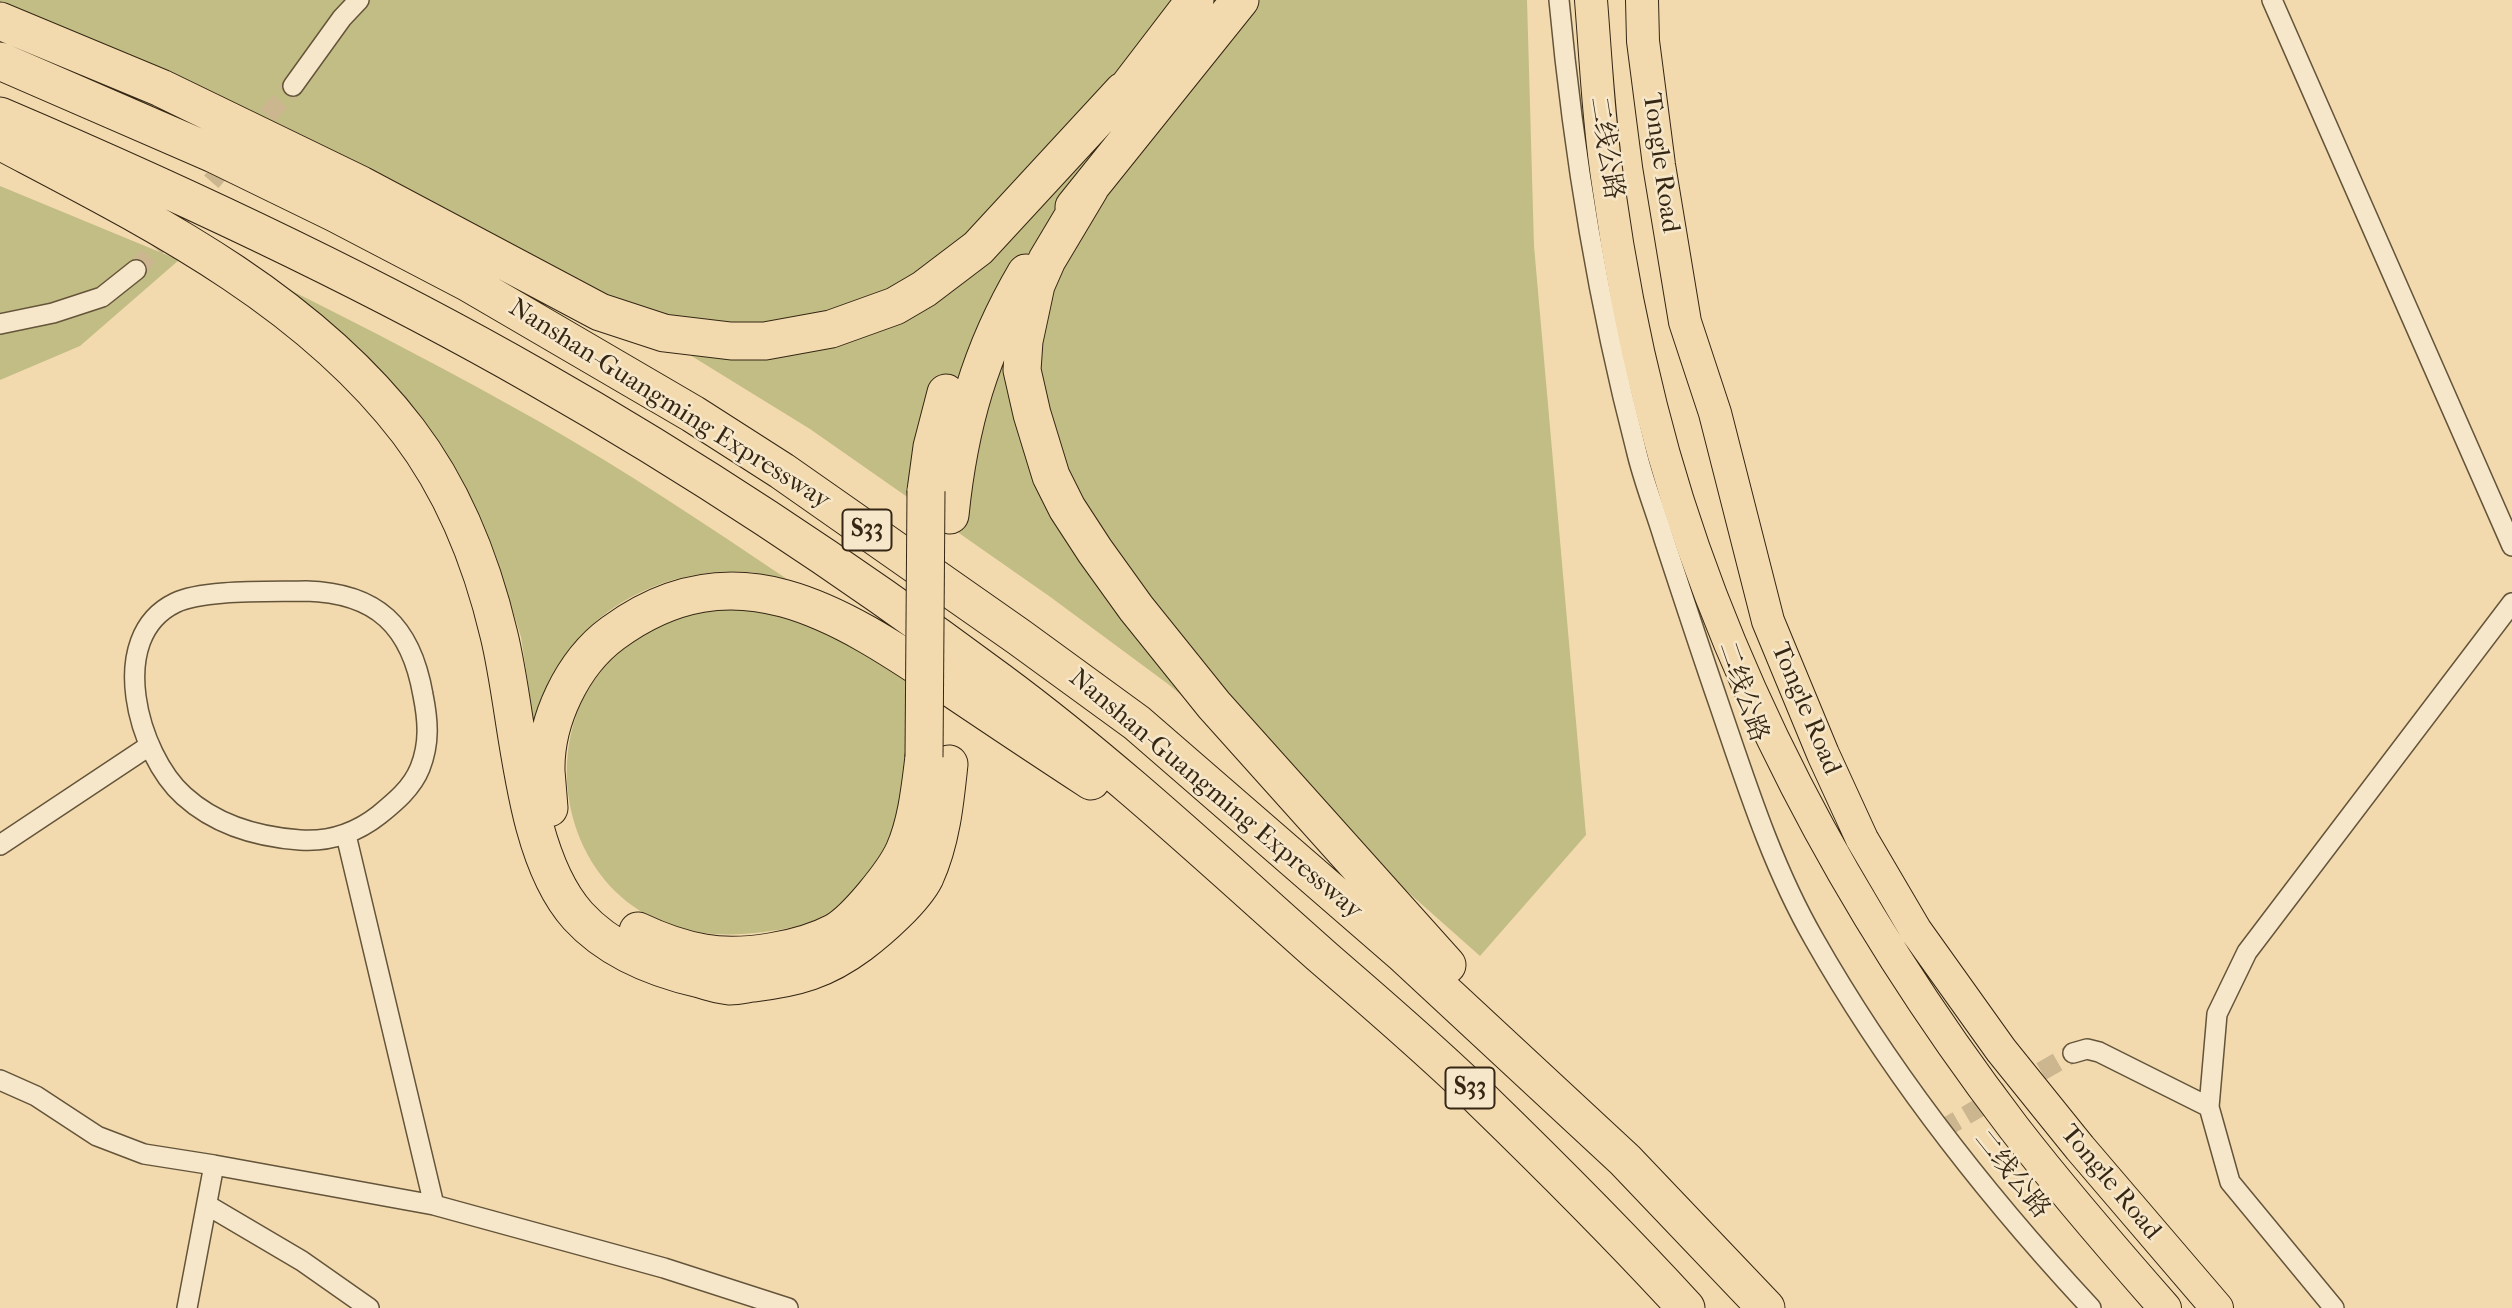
<!DOCTYPE html>
<meta charset="utf-8">
<style>
body{margin:0}
canvas{display:block;background:#f2daae}
</style>
<canvas width="2512" height="1308"></canvas>
<script>
const ctx = document.querySelector('canvas').getContext('2d');
ctx.lineJoin = 'round';
function fill(path, color) { ctx.fillStyle = color; ctx.fill(path, 'evenodd'); }
function stroke(path, color, width, dash) { ctx.strokeStyle = color; ctx.lineWidth = width; ctx.lineCap = dash ? 'butt' : 'round'; ctx.setLineDash(dash || []); ctx.stroke(path); }
function write(font, color, halo, rows, align = 'center') {
  ctx.font = font + ' "IM FELL French Canon","Noto Serif SC",serif'; ctx.lineWidth = 5; ctx.setLineDash([]); ctx.textBaseline = 'middle'; ctx.strokeStyle = halo; ctx.fillStyle = color; for (const [text, x, y, turn = 0] of rows) {
    ctx.save(); ctx.translate(x, y); ctx.rotate((+turn || 0) * Math.PI / 180); ctx.textAlign = isNaN(turn) ? turn : align; if (halo) ctx.strokeText(text, 0, 0); ctx.fillText(text, 0, 0); ctx.restore();
  }
}
fill(new Path2D(`
 M 0,0 L 1527,0 L 1534,246 L 1586,835 L 1480,956 L 1259,760 L 1168,684 L 1049,596 L 810,429 L 612,307 L 0,6 Z
 M 0,186 L 179,260 L 80,346 L 0,380 Z
 M 282,286 C 369,329 455,374 540,422 C 626,471 708,526 790,581 C 777,578 762,573 748,572 C 681,567 609,595 569,651 C 553,673 543,697 534,723 L 521,637 L 495,554 L 458,476 L 409,404 L 351,341 Z
 M 716,609 C 727,610 738,609 749,610 C 805,615 861,651 907,682 C 906,735 909,794 886,844 C 876,865 845,904 825,915 C 806,926 785,929 764,932 C 732,936 701,936 670,925 C 585,896 548,797 576,716 C 592,671 630,635 674,619 C 687,614 702,612 716,609 Z`), '#c2bd85');
stroke(new Path2D(`
 M 136,270 L 293,86
 M 1941,1130 L 2073,1053`), '#ccb68f', 19, [19, 10]);
const minor = new Path2D(`
 M 1559,0 C 1573,150 1598,303 1636,449 C 1643,480 1655,509 1664,539 C 1682,594 1700,649 1719,704 C 1746,783 1772,866 1814,939 C 1890,1073 1986,1195 2091,1308
 M 2272,0 L 2512,546
 M 293,86 L 342,18 L 359,0
 M 0,324 L 53,313 L 102,297 L 136,270
 M 306,591 C 377,593 411,626 423,695 C 428,720 430,743 420,768 C 412,788 395,802 379,815 C 356,833 330,842 300,840 C 258,837 216,825 184,796 C 138,755 105,637 175,603 C 203,589 273,592 306,591 Z
 M 346,835 L 434,1205
 M 0,845 L 149,746
 M 2073,1053 L 2087,1049 L 2099,1052 L 2209,1107
 M 0,1080 L 36,1096 L 97,1136 L 144,1154 L 214,1165 L 434,1205 L 664,1268 L 788,1308
 M 207,1205 L 302,1261 L 369,1308
 M 187,1308 L 214,1165
 M 2334,1308 L 2230,1182 L 2209,1107 L 2217,1014 L 2247,952 L 2512,603`);
const primary = new Path2D(`
 M 1591,0 C 1596,63 1599,127 1609,190 C 1619,262 1633,335 1651,406 C 1716,667 1852,916 2014,1128 C 2062,1190 2113,1249 2165,1308
 M 1642,0 L 1643,41 L 1659,165 L 1685,322 L 1715,413 L 1768,621 L 1823,754 L 1862,839 L 1916,931 L 2001,1050 L 2080,1148 L 2217,1308`);
const motorway = new Path2D(`
 M 0,21 L 161,88 L 361,185 L 600,312 L 664,333 L 731,341 L 765,341 L 831,329 L 895,306 L 924,289 L 978,248 L 1123,91
 M 0,61 L 214,154 L 335,213 L 467,282 L 693,414 L 782,471 L 1019,637 L 1137,723 L 1402,953 L 1625,1160 L 1766,1308
 M 1110,111 L 1195,0
 M 0,116 C 183,194 363,278 536,377 C 696,468 851,571 999,681 C 1114,766 1219,865 1325,959 C 1378,1005 1431,1050 1481,1099 C 1551,1167 1620,1236 1686,1308
 M 0,141 C 146,218 305,296 408,431 C 453,490 482,563 499,635 C 519,716 521,853 578,916 C 609,950 656,969 700,979 C 709,982 720,985 730,986 C 737,986 746,984 753,983 C 797,978 825,970 860,944 C 880,929 914,899 925,877 C 941,842 945,803 949,764
 M 1090,188 L 1047,260 L 1036,285 L 1024,341 L 1022,370 L 1032,414 L 1051,476 L 1067,508 L 1095,551 L 1136,608 L 1214,705 L 1447,965
 M 1074,207 L 1240,0
 M 926,491 L 932,447 L 946,393
 M 950,515 C 959,426 980,351 1026,273
 M 549,808 C 548,796 547,784 546,771 C 545,721 572,663 613,633 C 734,544 839,613 945,684 C 994,717 1042,749 1091,781
 M 638,931 C 659,941 681,949 704,953 C 742,960 801,950 835,932 C 856,920 894,873 904,851 C 917,821 920,789 924,757`);
stroke(minor, '#64543a', 22);
stroke(primary, '#352714', 34);
stroke(motorway, '#352714', 39);
stroke(minor, '#f7e7ca', 19);
stroke(primary, '#f2daae', 32);
stroke(motorway, '#f2daae', 37);
const motorwayBridge = new Path2D(`
 M 924,757 L 926,491`);
stroke(motorwayBridge, '#352714', 39, []);
stroke(motorwayBridge, '#f2daae', 37);
for (const [x, y, w] of [
 [867,530,49],
 [1470,1088,49]
]) { const box = new Path2D(); box.roundRect(x - w / 2, y - 20.5, w, 41, 5); ctx.fillStyle = '#f7e7ca'; ctx.fill(box); stroke(box, '#352714', 2); }
write('bold 24px', '#352714', null, [
 ["S33",867,530],
 ["S33",1470,1088]
]);
write('26px', '#352714', '#f7e7ca', [
 ["二线公路",1605,148,81],
 ["Tongle Road",1660,163,82],
 ["Nanshan-Guangming Expressway",669,405,32],
 ["二线公路",1742,692,71],
 ["Tongle Road",1805,709,67],
 ["Nanshan-Guangming Expressway",1215,795,40],
 ["二线公路",2011,1175,51],
 ["Tongle Road",2110,1183,50]
]);
</script>
